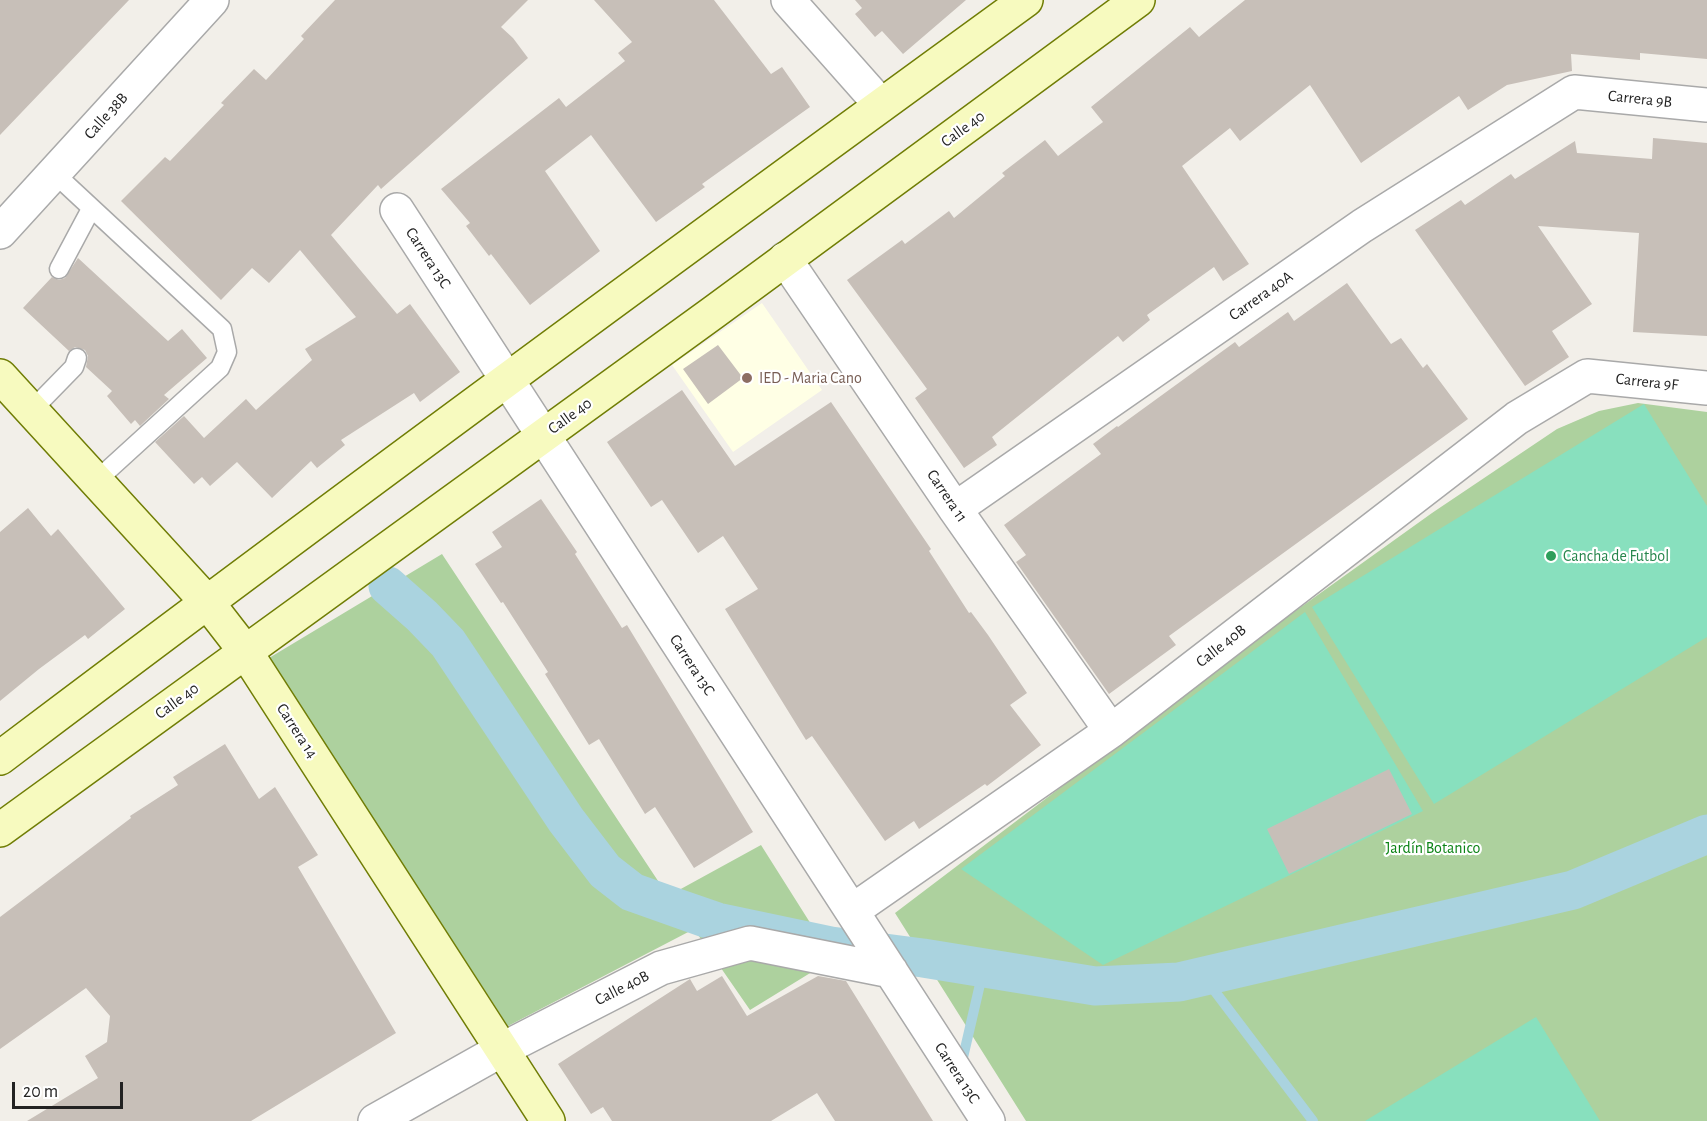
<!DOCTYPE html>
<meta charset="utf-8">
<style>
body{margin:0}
#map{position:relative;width:1707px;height:1121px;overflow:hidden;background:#f2efe9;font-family:"Alegreya Sans",sans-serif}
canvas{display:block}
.scale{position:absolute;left:12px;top:1082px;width:111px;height:27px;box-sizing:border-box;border:3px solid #222;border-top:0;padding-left:8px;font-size:18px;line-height:21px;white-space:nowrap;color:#222;-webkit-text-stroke:4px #fff;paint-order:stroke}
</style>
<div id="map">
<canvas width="1707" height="1121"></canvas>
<div class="scale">20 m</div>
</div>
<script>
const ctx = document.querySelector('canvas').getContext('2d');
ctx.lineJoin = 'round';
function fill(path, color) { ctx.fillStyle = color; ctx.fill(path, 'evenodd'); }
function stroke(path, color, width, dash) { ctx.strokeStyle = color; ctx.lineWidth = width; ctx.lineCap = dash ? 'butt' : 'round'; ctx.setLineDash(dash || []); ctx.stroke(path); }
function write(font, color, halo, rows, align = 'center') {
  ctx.font = font + ' "Alegreya Sans",sans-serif'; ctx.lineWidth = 4.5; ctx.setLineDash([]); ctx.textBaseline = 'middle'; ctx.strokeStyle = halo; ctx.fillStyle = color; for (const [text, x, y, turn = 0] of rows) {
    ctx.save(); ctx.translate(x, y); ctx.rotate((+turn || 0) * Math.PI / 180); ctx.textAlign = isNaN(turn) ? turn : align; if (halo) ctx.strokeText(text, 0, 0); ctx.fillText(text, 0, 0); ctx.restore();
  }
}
fill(new Path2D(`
 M 762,303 L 822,390 L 733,452 L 672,365 Z`), '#ffffe5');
fill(new Path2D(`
 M 1638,403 L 1707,412 L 1707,1121 L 1026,1121 L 895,913 L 1255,640 L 1432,513 L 1557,429 L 1599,411 Z
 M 442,554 L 668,896 L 761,845 L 833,959 L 750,1010 L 694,929 L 508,1026 L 269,658 Z`), '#add19e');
fill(new Path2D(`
 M 1644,404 L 1707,506 L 1707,637 L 1434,804 L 1312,607 Z
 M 1305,612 L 1423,811 L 1103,965 L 961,869 Z
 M 1536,1017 L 1600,1121 L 1365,1121 Z`), '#88e0be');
stroke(new Path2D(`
 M 1204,977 L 1313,1121
 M 961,1066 L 984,967`), '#aad3df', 10);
stroke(new Path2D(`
 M 388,586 L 422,616 L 448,643 L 566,820 L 605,871 L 632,892 L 677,908 L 717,922 L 831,946 L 923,958 L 1095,986 L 1179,982 L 1573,890 L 1707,834`), '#aad3df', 39);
fill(new Path2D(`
 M 0,0 L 129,0 L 0,135 Z
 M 335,0 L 528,0 L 501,27 L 513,38 L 528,58 L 381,189 L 378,185 L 331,235 L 397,314 L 410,304 L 460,372 L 420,402 L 414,393 L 341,440 L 345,445 L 317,468 L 311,461 L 272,498 L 237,462 L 210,486 L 202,477 L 194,484 L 155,442 L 184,416 L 204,438 L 246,399 L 256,410 L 312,360 L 305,349 L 356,317 L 300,250 L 269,283 L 252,268 L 221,300 L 121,201 L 165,157 L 170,161 L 224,105 L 221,103 L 254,69 L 266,80 L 304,39 L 301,36 Z
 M 594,0 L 714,0 L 771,74 L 782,67 L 810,107 L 702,184 L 705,187 L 656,222 L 591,135 L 545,171 L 600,251 L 530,305 L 491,254 L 489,256 L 466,226 L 470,223 L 441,189 L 559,98 L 566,107 L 625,61 L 618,53 L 632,42 Z
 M 855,0 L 966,0 L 903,54 L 882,31 L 875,37 L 855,14 L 862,8 Z
 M 1245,0 L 1707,0 L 1707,59 L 1640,53 L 1640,60 L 1571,54 L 1572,71 L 1507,85 L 1468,110 L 1459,96 L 1361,163 L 1310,85 L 1240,141 L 1230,128 L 1182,166 L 1249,264 L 1223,281 L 1214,267 L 1147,315 L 1150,320 L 1123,342 L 1118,336 L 992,437 L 997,445 L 964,468 L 915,398 L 927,389 L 847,280 L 902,240 L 905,244 L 949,211 L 954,218 L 1005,176 L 1002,173 L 1045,140 L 1058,156 L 1103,122 L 1091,107 L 1190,27 L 1199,37 Z
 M 1653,138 L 1707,143 L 1707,336 L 1633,332 L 1639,233 L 1538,226 L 1592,304 L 1552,331 L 1569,357 L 1525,386 L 1415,230 L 1461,200 L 1465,205 L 1511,174 L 1515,179 L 1575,141 L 1577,153 L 1652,159 Z
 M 78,258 L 168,341 L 182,329 L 207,358 L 164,395 L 169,399 L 140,426 L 135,420 L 131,424 L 107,396 L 112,391 L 86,367 L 88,356 L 85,350 L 75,347 L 69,351 L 23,308 L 52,277 L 59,280 L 65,278 Z
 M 1347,283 L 1391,344 L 1401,338 L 1423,368 L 1427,364 L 1468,419 L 1169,636 L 1176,645 L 1109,694 L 1016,562 L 1026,555 L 1004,525 L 1101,454 L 1093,444 L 1117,426 L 1118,427 L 1235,342 L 1239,347 L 1288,312 L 1294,321 Z
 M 718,345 L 743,378 L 708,404 L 683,369 Z
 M 682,390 L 735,466 L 831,402 L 931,549 L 929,551 L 969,613 L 971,612 L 988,635 L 1027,693 L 1010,705 L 1041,745 L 987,786 L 985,784 L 919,829 L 914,821 L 885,841 L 812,736 L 806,740 L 725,609 L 758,589 L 723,536 L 698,553 L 662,500 L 651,507 L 607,442 Z
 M 541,499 L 577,552 L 575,554 L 622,628 L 627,625 L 753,832 L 694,868 L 655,807 L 645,814 L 599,739 L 589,745 L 545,674 L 548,672 L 503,602 L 501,603 L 475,564 L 502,547 L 492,532 Z
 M 28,508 L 51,536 L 58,529 L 125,609 L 88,639 L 85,635 L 39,669 L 0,701 L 0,532 Z
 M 225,744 L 259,799 L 275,787 L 318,855 L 298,867 L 396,1033 L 251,1121 L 27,1121 L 98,1078 L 85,1056 L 107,1042 L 110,1016 L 86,988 L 0,1049 L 0,917 L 131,818 L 130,816 L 178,785 L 173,777 Z
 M 1389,769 L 1412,814 L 1289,874 L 1267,829 Z
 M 722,976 L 747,1016 L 818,976 L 846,981 L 933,1121 L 835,1121 L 817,1093 L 771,1121 L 612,1121 L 603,1107 L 591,1114 L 558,1064 L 690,979 L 697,991 Z`), '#c7bfb8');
const lane = new Path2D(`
 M 54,173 L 222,329 L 227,352 L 220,368 L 96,481
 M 59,269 L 91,209
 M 32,410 L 74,367 L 77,358`);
const street = new Path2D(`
 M 788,0 L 881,105
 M 397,210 L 988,1121
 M 0,232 L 212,0
 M 785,259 L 955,509 L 1111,731
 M 955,509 L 1362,226 L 1574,92 L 1707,105
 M 852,911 L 1111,731 L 1517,418 L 1587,376 L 1707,388
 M 375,1121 L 503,1049 L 661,968 L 750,943 L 891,971`);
const secondary = new Path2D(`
 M 0,376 L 207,602 L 245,651 L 548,1121
 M 0,758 C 339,502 682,250 1026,0
 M 0,830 L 714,312 L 1138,0`);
stroke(lane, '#a9a9a9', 21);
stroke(street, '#a9a9a9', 36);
stroke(secondary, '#707d05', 36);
stroke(lane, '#fff', 18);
stroke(street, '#fff', 33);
stroke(secondary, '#f7fabf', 33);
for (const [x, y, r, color] of [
 [747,378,6,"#8d6e63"],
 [1551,556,6,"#2e9e5b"]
]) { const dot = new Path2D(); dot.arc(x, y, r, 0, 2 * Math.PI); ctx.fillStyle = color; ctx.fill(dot); stroke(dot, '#fff', 2); }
write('16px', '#222', '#fff', [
 ["Carrera 9B",1640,99,6],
 ["Calle 38B",106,116,-48],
 ["Calle 40",963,129,-36],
 ["Carrera 13C",428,258,57],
 ["Carrera 40A",1261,296,-35],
 ["Carrera 9F",1647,382,6],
 ["Calle 40",570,416,-36],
 ["Carrera 11",947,496,56],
 ["Calle 40B",1221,646,-38],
 ["Carrera 13C",692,665,57],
 ["Calle 40",177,701,-36],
 ["Carrera 14",297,731,57],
 ["Calle 40B",622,988,-27],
 ["Carrera 13C",957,1073,57]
]);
write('16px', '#785e54', '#fff', [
 ["IED - Maria Cano",759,378]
], 'left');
write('16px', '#27864d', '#fff', [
 ["Cancha de Futbol",1563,556]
], 'left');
write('16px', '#0c8416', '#fff', [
 ["Jardín Botanico",1433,848]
]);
</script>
